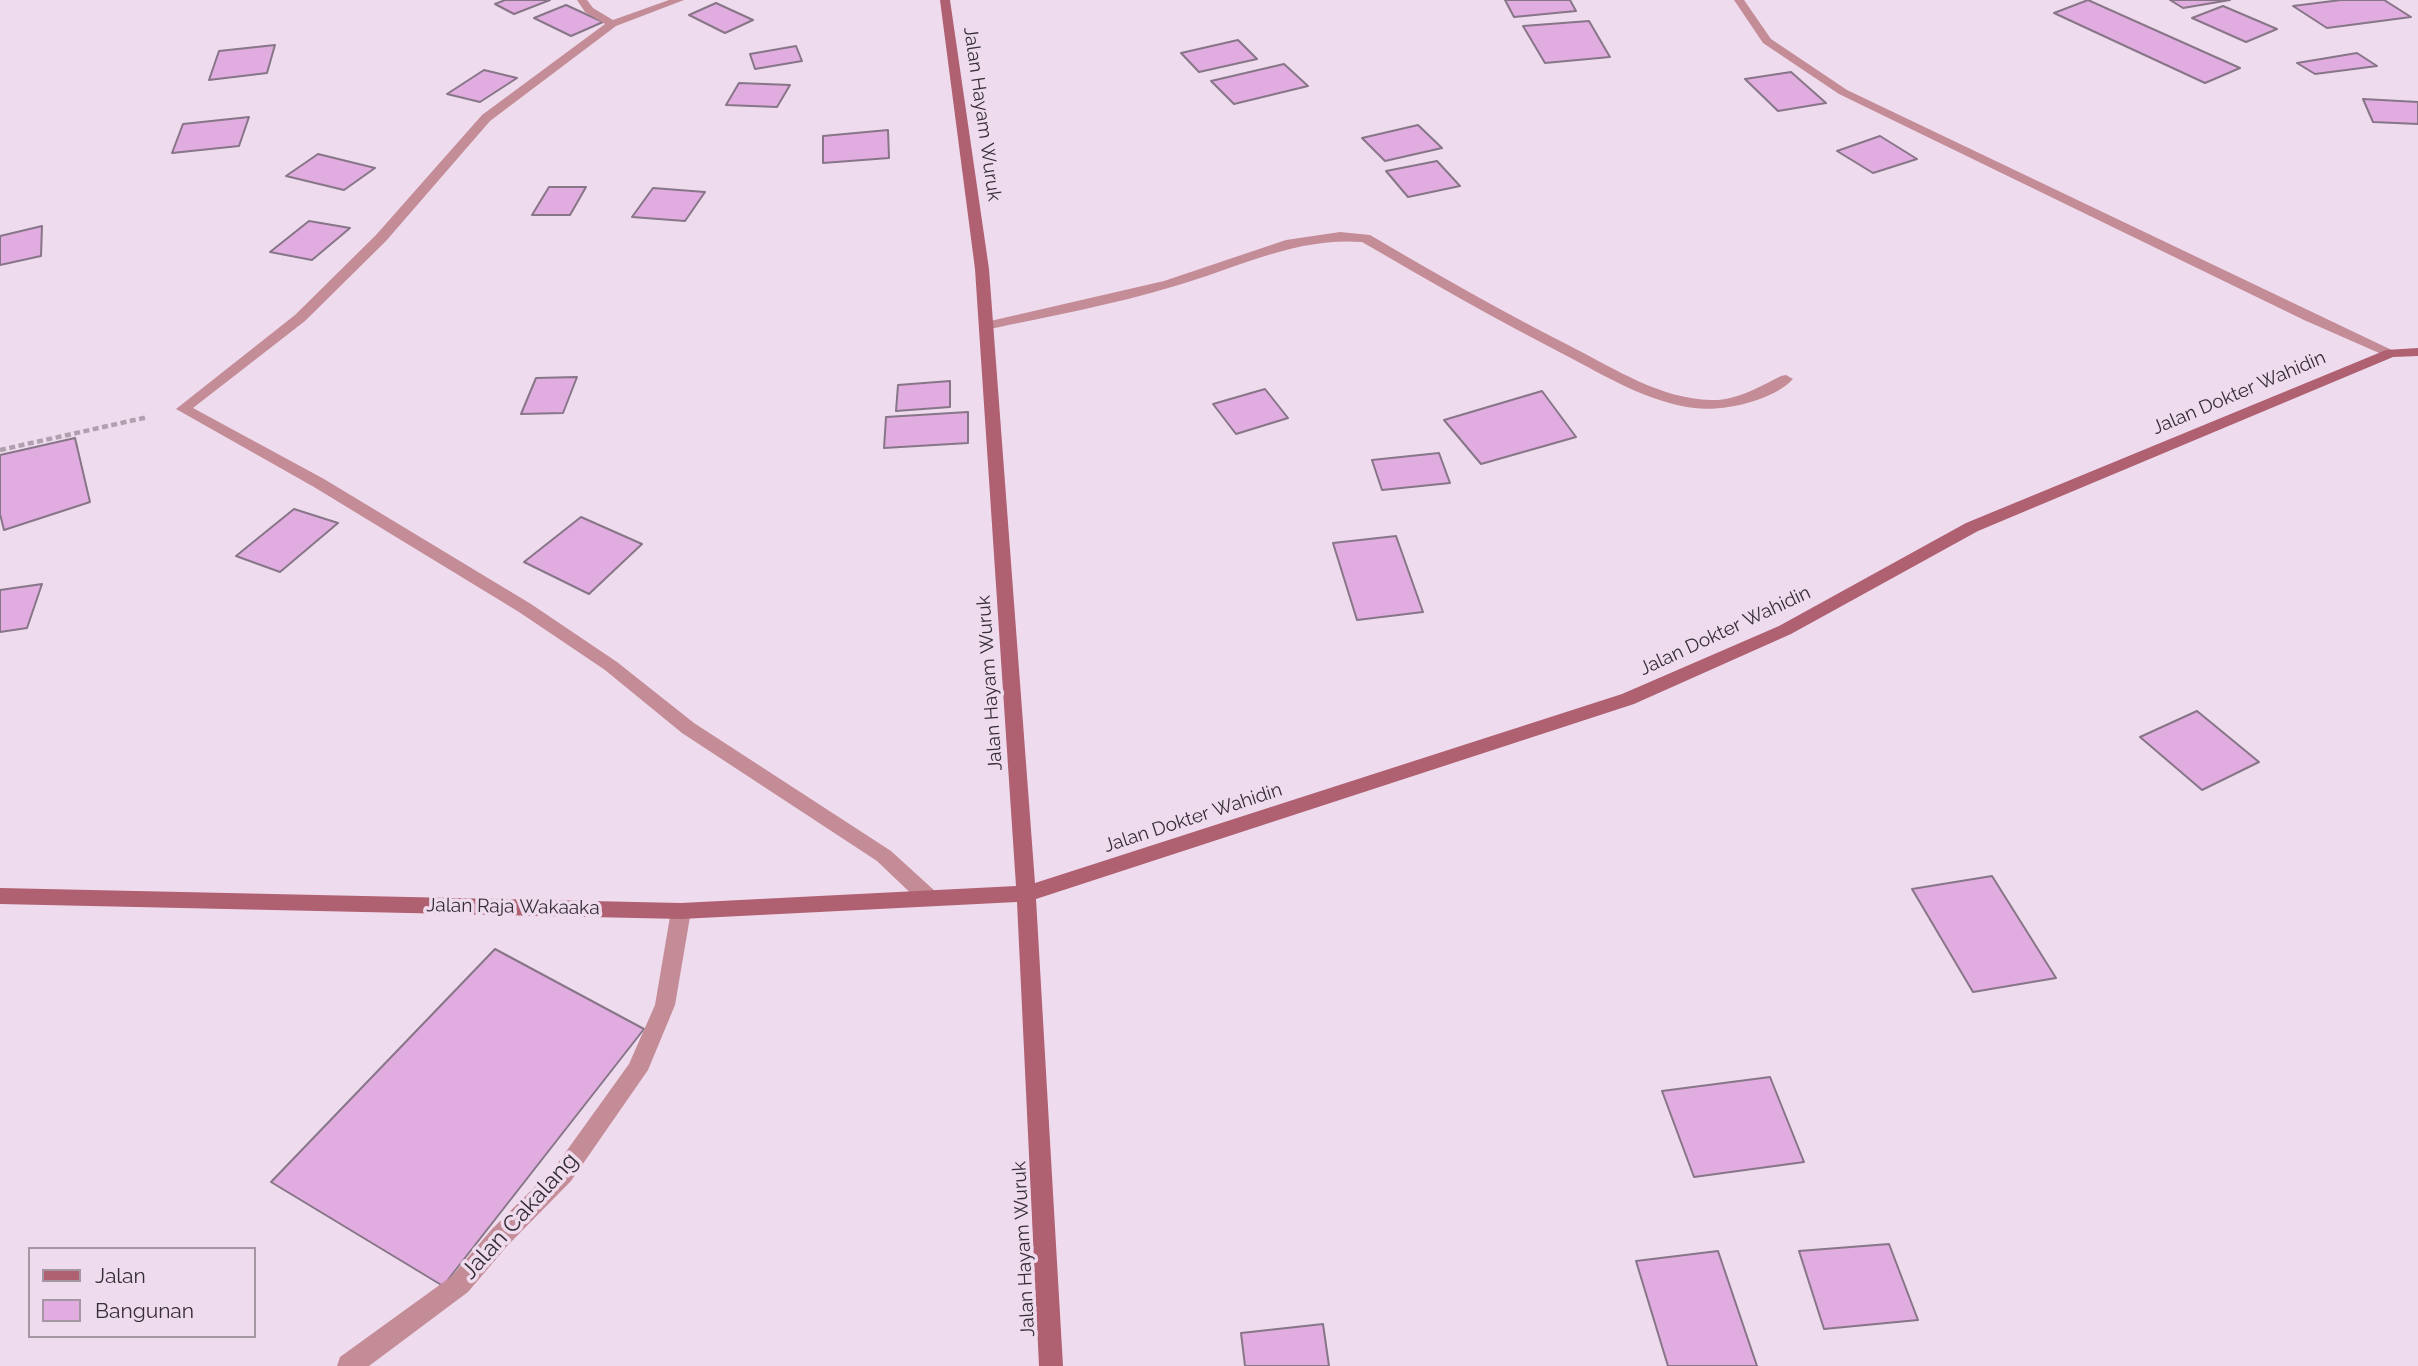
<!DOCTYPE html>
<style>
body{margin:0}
#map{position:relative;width:2418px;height:1366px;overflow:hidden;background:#efdbee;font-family:Raleway,sans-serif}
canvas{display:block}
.legend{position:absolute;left:28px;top:1247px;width:228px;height:91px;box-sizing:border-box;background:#efdbee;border:2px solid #a596a4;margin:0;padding:9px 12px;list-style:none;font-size:21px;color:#362e36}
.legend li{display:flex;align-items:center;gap:14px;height:35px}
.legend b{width:35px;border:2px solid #a596a4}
</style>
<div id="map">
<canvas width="2418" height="1366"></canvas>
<ul class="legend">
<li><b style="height:9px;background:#af6071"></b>Jalan</li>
<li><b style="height:19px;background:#e1ace0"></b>Bangunan</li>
</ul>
</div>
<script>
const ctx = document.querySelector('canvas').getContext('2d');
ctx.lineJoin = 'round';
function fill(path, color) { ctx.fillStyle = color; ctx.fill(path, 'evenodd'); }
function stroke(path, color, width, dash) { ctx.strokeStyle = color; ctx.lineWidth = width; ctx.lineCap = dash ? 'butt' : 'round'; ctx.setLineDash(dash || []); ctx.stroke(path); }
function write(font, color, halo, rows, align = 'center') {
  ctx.font = font + ' Raleway,sans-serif'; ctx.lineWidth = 7; ctx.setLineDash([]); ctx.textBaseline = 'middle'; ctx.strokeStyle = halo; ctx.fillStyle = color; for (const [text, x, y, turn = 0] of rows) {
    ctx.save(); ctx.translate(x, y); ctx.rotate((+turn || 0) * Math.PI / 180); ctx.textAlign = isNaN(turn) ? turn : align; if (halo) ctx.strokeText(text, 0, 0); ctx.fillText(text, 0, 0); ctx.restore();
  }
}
const building = new Path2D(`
 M 505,0 L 550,0 L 514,14 L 495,4 Z
 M 1505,0 L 1570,0 L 1576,11 L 1514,17 Z
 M 2088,0 L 2240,68 L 2205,83 L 2054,13 Z
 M 2170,0 L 2230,0 L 2183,8 Z
 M 2341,0 L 2384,0 L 2411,17 L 2327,28 L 2293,6 Z
 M 716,3 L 753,20 L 725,33 L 689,15 Z
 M 566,5 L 603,22 L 571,36 L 534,18 Z
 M 2223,6 L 2277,29 L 2246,42 L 2192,18 Z
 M 1589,21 L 1610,57 L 1545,63 L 1523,26 Z
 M 1238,40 L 1257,59 L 1199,72 L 1181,53 Z
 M 275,45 L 267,73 L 209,80 L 219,51 Z
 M 796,46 L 802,61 L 755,69 L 750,54 Z
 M 2357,53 L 2377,66 L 2315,74 L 2297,63 Z
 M 1284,64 L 1308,86 L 1234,104 L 1211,81 Z
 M 484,70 L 517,78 L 480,102 L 447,94 Z
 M 1791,72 L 1826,103 L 1778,111 L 1745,79 Z
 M 739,83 L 790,85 L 777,107 L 726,105 Z
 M 2363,99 L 2418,102 L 2418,124 L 2373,122 Z
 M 249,117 L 239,146 L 172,153 L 183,124 Z
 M 1418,125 L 1442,148 L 1385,161 L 1362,138 Z
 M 888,130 L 889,158 L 823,163 L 823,136 Z
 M 1880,136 L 1917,159 L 1873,173 L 1837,151 Z
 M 318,154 L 375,168 L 344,190 L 286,176 Z
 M 1437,161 L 1460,186 L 1408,197 L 1386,171 Z
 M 549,187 L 586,187 L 570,215 L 532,215 Z
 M 653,188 L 705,192 L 685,221 L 632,217 Z
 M 309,221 L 350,228 L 312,260 L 270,252 Z
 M 42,226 L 41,256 L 0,265 L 0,236 Z
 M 577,377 L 563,413 L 521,414 L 536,378 Z
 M 950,381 L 950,407 L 896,411 L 898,385 Z
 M 1265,389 L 1288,418 L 1236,434 L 1213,404 Z
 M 1542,391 L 1576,437 L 1481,464 L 1444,420 Z
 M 968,412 L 968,443 L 884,448 L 886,417 Z
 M 75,438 L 90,502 L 4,530 L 0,514 L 0,455 Z
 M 1439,453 L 1450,483 L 1382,490 L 1372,460 Z
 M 294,509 L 338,523 L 280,572 L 236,556 Z
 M 581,517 L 642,544 L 589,594 L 524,562 Z
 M 1396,536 L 1423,612 L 1357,620 L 1333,543 Z
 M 42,584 L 27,628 L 0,632 L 0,590 Z
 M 2197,711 L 2259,762 L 2202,790 L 2140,737 Z
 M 1992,876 L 2056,978 L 1973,992 L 1912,889 Z
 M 495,949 L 644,1029 L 443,1286 L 271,1182 Z
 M 1770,1077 L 1804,1162 L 1694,1177 L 1662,1091 Z
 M 1889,1244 L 1918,1320 L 1824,1329 L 1799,1251 Z
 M 1718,1251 L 1757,1366 L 1668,1366 L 1636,1261 Z
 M 1323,1324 L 1329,1366 L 1245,1366 L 1241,1333 Z`);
fill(building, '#e1ace0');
stroke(building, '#877687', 2);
stroke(new Path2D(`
 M 0,450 L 148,417`), '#b0a0af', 4.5, [6, 3.5]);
fill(new Path2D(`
 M 577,0 L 587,0 L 593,8 L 613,20 L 669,0 L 684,0 L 616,26 L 490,121 L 386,241 L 305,321 L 193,408 L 324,479 L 531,604 L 617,662 L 694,723 L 891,851 L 936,892 L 939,898 L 936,904 L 929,906 L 922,904 L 877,861 L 682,733 L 605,670 L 519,612 L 314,487 L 176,409 L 295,315 L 376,235 L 482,115 L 605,24 L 585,12 Z
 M 1734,0 L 1744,0 L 1771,39 L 1847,90 L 2398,353 L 2391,357 L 2386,356 L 2304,320 L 1839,94 L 1763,43 Z
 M 1340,232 L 1370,235 C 1436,274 1503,312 1572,347 C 1615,369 1661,399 1711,400 C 1736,401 1759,387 1781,376 L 1786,375 L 1793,379 C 1773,401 1722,412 1694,408 C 1648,402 1607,377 1567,356 C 1497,320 1429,281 1362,242 C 1295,237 1238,268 1175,286 C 1113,305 1049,316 986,330 L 979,326 L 986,322 L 1164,281 L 1286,240 Z
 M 681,903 L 688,905 L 691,911 L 675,1005 L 648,1070 L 571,1181 L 508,1245 L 468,1292 L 369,1366 L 337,1366 L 340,1357 L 452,1276 L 492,1229 L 555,1167 L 629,1064 L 655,1005 L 671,911 L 674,905 Z`), '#c38c96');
fill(new Path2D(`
 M 940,0 L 950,0 L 989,269 L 1035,883 L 1622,694 L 1779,626 L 1966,523 L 2386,350 L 2418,348 L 2418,356 L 2393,357 L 1978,531 L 1791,634 L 1634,704 L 1036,899 L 1063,1366 L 1039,1366 L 1017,902 L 681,919 L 0,904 L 0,888 L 681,903 L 1016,886 L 975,269 Z`), '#af6071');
write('19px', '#362e36', '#efdbee', [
 ["Jalan Hayam Wuruk",982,114,82],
 ["Jalan Dokter Wahidin",2239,393,-23],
 ["Jalan Dokter Wahidin",1725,631,-25],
 ["Jalan Hayam Wuruk",990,683,-94],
 ["Jalan Dokter Wahidin",1193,818,-18],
 ["Jalan Raja Wakaaka",513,907,1],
 ["Jalan Hayam Wuruk",1024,1249,-93]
]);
write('23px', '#362e36', '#efdbee', [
 ["Jalan Cakalang",520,1216,-48]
]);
</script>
